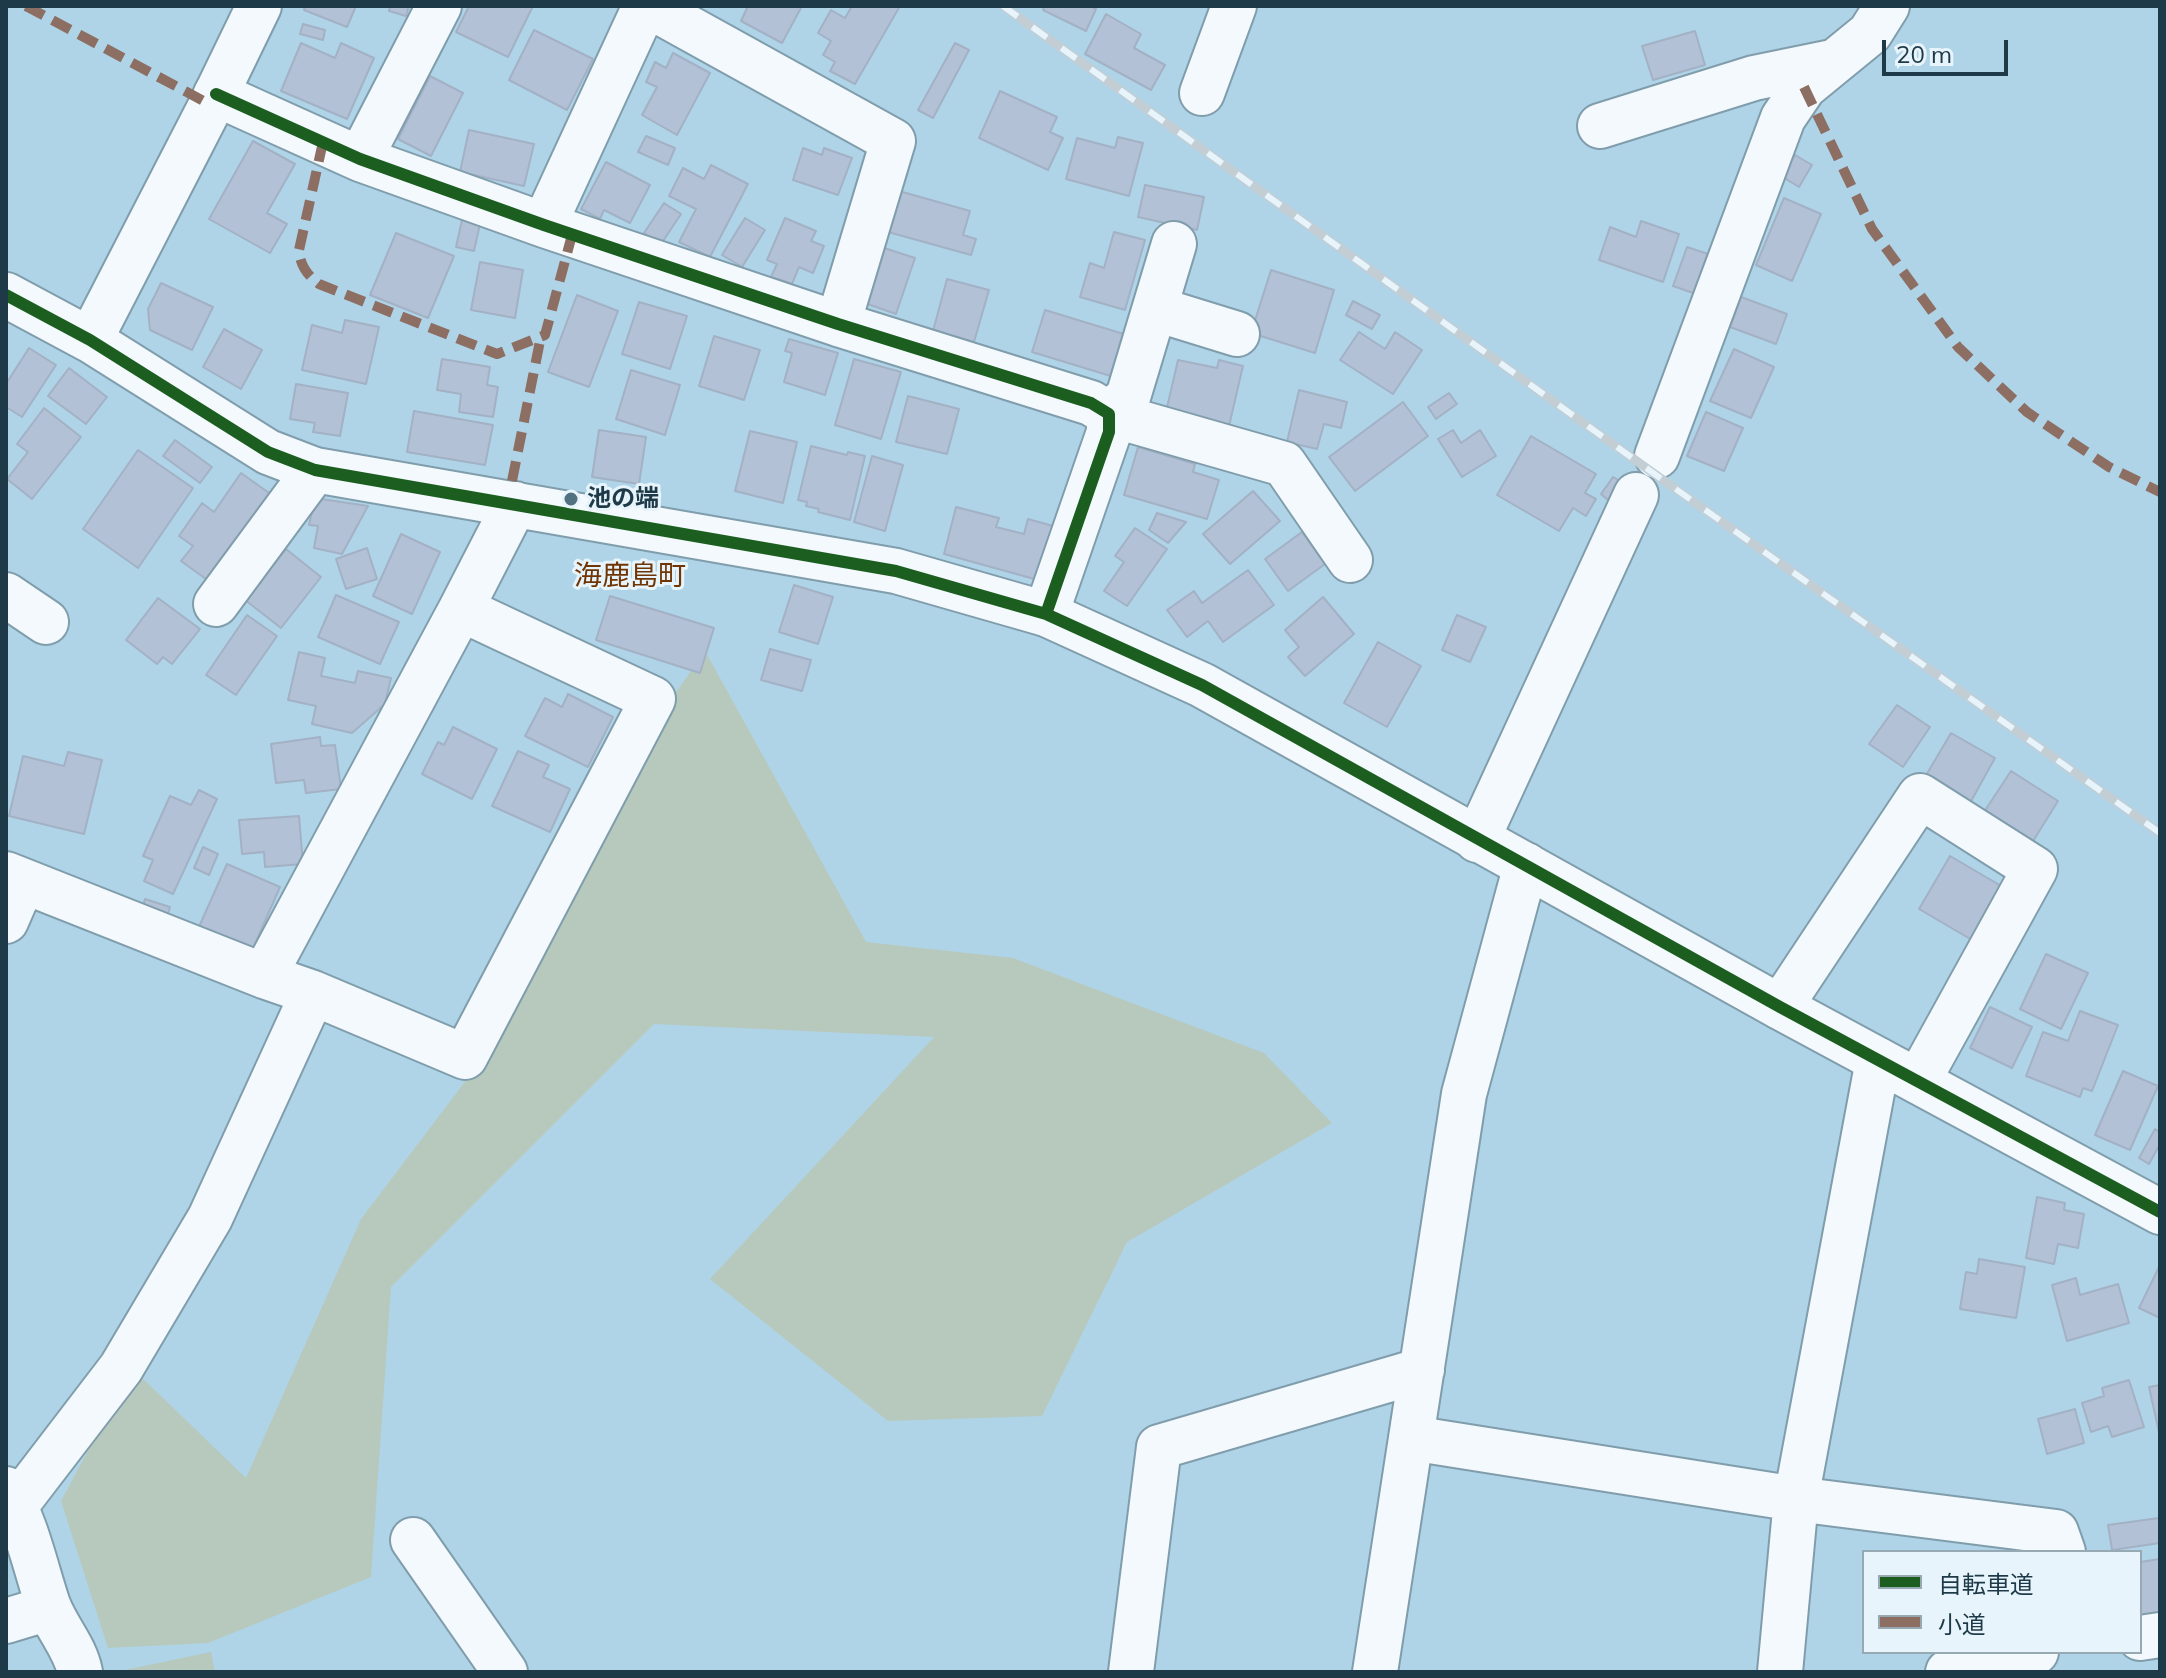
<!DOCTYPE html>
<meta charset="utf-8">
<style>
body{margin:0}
#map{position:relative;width:2166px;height:1678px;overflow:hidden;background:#afd4e8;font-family:Mulish,"Noto Sans JP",sans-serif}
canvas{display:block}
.frame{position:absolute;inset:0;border:8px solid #1e3a48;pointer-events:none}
.legend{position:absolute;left:1862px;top:1550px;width:280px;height:104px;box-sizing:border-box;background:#e7f4fb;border:2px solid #97aab3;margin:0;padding:10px 14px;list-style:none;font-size:24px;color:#1e3a48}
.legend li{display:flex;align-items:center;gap:16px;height:40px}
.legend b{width:40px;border:2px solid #97aab3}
.scale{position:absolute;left:1882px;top:40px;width:126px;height:36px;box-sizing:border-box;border:4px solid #1e3a48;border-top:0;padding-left:10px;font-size:24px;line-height:28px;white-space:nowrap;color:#1e3a48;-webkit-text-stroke:6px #e7f4fb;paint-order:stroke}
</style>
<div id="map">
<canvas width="2166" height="1678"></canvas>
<div class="frame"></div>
<ul class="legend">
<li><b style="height:10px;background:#1b5e20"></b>自転車道</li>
<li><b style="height:10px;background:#8d6e63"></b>小道</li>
</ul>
<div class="scale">20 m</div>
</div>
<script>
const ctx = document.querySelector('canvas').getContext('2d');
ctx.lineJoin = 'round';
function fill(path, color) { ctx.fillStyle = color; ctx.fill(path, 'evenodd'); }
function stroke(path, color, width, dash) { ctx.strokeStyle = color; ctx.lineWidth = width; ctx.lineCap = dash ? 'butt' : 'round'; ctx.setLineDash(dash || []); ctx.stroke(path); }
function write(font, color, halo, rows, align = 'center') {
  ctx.font = font + ' Mulish,"Noto Sans JP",sans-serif'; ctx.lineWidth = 6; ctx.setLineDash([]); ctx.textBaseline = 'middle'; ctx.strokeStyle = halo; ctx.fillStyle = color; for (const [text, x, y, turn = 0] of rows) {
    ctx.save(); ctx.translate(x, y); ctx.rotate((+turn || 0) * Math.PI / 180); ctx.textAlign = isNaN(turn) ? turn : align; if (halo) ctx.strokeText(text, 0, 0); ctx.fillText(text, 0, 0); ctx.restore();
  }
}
fill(new Path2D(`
 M 705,651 L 866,942 L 1013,958 L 1264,1053 L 1332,1123 L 1127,1242 L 1042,1416 L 888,1421 L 710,1279 L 934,1037 L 654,1024 L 391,1287 L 371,1577 L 208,1643 L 108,1648 L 61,1501 L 132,1368 L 246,1478 L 361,1219 L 470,1075 L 672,698 Z
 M 211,1652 L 215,1672 L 115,1672 Z`), '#b7c9bc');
const building = new Path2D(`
 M 305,6 L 356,6 L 347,27 L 304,10 Z
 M 390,6 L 409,6 L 406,16 L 389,11 Z
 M 469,6 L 533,6 L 508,57 L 456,32 Z
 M 748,6 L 802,6 L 782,43 L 741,21 Z
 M 852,6 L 900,6 L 855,84 L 830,71 L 835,62 L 823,55 L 831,41 L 818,33 L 831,10 L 845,18 Z
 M 1045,6 L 1090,6 L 1096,9 L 1086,31 L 1043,10 Z
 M 1106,14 L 1141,34 L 1134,48 L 1165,65 L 1151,90 L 1085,54 Z
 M 303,24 L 325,30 L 323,40 L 300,34 Z
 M 534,30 L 593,59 L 567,110 L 509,80 Z
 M 1695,31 L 1705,65 L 1653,80 L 1642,46 Z
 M 301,43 L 335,58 L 341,43 L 374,58 L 347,119 L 281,91 Z
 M 955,43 L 969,50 L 933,118 L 918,110 Z
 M 673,53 L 710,73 L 677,135 L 642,115 L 657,87 L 646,82 L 655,62 L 666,68 Z
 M 430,76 L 463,93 L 431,156 L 398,139 Z
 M 1000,91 L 1057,117 L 1050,132 L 1063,138 L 1048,170 L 979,138 Z
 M 469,130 L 534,144 L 524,186 L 460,172 Z
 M 646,136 L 675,148 L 668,165 L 638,152 Z
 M 1118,137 L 1143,143 L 1129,196 L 1066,179 L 1077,138 L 1115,148 Z
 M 253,141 L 295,164 L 267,213 L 287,224 L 270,253 L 209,219 Z
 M 803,148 L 822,155 L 824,148 L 852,158 L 838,195 L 793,180 Z
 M 1795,155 L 1812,165 L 1799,187 L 1781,176 Z
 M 606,162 L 650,185 L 630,223 L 604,210 L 600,219 L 581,209 Z
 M 711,165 L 748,184 L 710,257 L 679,242 L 696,209 L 669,196 L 683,168 L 704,179 Z
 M 1145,185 L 1204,197 L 1197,230 L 1138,217 Z
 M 899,191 L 970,211 L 963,235 L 976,239 L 971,255 L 888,232 Z
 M 1784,198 L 1821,214 L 1792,281 L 1756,265 Z
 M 664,203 L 681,214 L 661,244 L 644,233 Z
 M 745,218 L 765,230 L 742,267 L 722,255 Z
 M 785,218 L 816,231 L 811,241 L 824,246 L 813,273 L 799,267 L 792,284 L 771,277 L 777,264 L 767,260 Z
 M 462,220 L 480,224 L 474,251 L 456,247 Z
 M 1641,221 L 1679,234 L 1663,282 L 1599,260 L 1610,227 L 1636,237 Z
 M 1114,232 L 1145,240 L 1125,310 L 1080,297 L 1090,263 L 1104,268 Z
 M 396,233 L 454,256 L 428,318 L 370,295 Z
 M 878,246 L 915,258 L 896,314 L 859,301 Z
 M 1687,247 L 1711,255 L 1696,294 L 1673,286 Z
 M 480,262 L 523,270 L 515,318 L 471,310 Z
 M 1271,270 L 1334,290 L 1315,353 L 1251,333 Z
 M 947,279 L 989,290 L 974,342 L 933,331 Z
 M 161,283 L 213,307 L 192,350 L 150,330 L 148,309 Z
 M 577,295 L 618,311 L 589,387 L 548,372 Z
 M 1741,297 L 1787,314 L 1776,344 L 1730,327 Z
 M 1353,301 L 1380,315 L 1372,329 L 1346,315 Z
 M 639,302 L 687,316 L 670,369 L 622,354 Z
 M 1045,310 L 1127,335 L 1114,377 L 1032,352 Z
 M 345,320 L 379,327 L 366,384 L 302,370 L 312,325 L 342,333 Z
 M 224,329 L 262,350 L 241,389 L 203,367 Z
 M 1359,332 L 1385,349 L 1395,332 L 1422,350 L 1393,394 L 1340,360 Z
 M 714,336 L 760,350 L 744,400 L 699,386 Z
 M 789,339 L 838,353 L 825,395 L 784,382 L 792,353 L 785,351 Z
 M 29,348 L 56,365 L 22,417 L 6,407 L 6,384 Z
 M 1734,349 L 1774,367 L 1751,418 L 1710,401 Z
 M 442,359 L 490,367 L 487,385 L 498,387 L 493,417 L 459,412 L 461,394 L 437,390 Z
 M 854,359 L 901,372 L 881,439 L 835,425 Z
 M 1178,360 L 1217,368 L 1219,360 L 1243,366 L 1229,426 L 1166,412 Z
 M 69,368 L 107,397 L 86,424 L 48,396 Z
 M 631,370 L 680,385 L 665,435 L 616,419 Z
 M 296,384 L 348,393 L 340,436 L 313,432 L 315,423 L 290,419 Z
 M 1299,390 L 1347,402 L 1341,428 L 1324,424 L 1317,449 L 1287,442 Z
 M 1449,393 L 1457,404 L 1436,419 L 1428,407 Z
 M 908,396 L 959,409 L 947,454 L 896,442 Z
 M 1403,402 L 1428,436 L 1355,491 L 1329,457 Z
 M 44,408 L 81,437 L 32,499 L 7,479 L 28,452 L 17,444 Z
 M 414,411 L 493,425 L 485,465 L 407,452 Z
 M 1706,412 L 1743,428 L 1724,471 L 1687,456 Z
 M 599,430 L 646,437 L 639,484 L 592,477 Z
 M 1453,430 L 1461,443 L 1480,430 L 1496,456 L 1462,477 L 1438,439 Z
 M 750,431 L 797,442 L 783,503 L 735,491 Z
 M 1531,436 L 1596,474 L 1585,493 L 1596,499 L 1586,516 L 1573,508 L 1559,531 L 1497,495 Z
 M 175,440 L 212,467 L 200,483 L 163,456 Z
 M 811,446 L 847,455 L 848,452 L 865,456 L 850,520 L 818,512 L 819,509 L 806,506 L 807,502 L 798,500 Z
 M 1138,447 L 1195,464 L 1193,472 L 1219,480 L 1207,519 L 1124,495 Z
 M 138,450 L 193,488 L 138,568 L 83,529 Z
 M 872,456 L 903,465 L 885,531 L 854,522 Z
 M 241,473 L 272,495 L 210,582 L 181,561 L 193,546 L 179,536 L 202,503 L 214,512 Z
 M 1613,477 L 1622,482 L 1609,501 L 1601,494 Z
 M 1253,491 L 1280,521 L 1230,564 L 1203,534 Z
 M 315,498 L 368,506 L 342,554 L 314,548 L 318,526 L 309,525 Z
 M 956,507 L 999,518 L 996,527 L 1024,534 L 1028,519 L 1053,526 L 1038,580 L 944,554 Z
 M 1157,513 L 1186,522 L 1168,543 L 1149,530 Z
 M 1135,528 L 1167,549 L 1127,606 L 1104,591 L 1124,562 L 1115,556 Z
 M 1302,532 L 1325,564 L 1288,591 L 1265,559 Z
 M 401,534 L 440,552 L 412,614 L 373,596 Z
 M 367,548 L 377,579 L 346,589 L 336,559 Z
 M 286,549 L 321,577 L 281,628 L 245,600 Z
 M 1248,570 L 1274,605 L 1223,642 L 1208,621 L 1187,637 L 1167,610 L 1194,591 L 1202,603 Z
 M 794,585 L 833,597 L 818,644 L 779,632 Z
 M 336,595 L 399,622 L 380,664 L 318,637 Z
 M 610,596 L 714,628 L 700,673 L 596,640 Z
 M 1323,597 L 1354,634 L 1305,676 L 1288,657 L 1299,647 L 1285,630 Z
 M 158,598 L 200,629 L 172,664 L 163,657 L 157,664 L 126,640 Z
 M 247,615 L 277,636 L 236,695 L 206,675 Z
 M 1457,615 L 1486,627 L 1470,662 L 1442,650 Z
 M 1378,642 L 1421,666 L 1387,727 L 1344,703 Z
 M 770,649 L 811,660 L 802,691 L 761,680 Z
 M 299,652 L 325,658 L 321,676 L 355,683 L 358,671 L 391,678 L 385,704 L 352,733 L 312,724 L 316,706 L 288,700 Z
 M 568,694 L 613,717 L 588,767 L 525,736 L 545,698 L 562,707 Z
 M 1897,705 L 1930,727 L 1903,767 L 1869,744 Z
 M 453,727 L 497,749 L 472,799 L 422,774 L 438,742 L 444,745 Z
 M 1951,733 L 1995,758 L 1970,803 L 1925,777 Z
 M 320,737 L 321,746 L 335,745 L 341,789 L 306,793 L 304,780 L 276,783 L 271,744 Z
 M 518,751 L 549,765 L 543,777 L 570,789 L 550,832 L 492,806 Z
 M 68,752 L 102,760 L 84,834 L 9,816 L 23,756 L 64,766 Z
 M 2011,771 L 2058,801 L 2030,846 L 1982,815 Z
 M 199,790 L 217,799 L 173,894 L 144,881 L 153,860 L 143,856 L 170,796 L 191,805 Z
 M 299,816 L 303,864 L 265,867 L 264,852 L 242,854 L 239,820 Z
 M 203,847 L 218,854 L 209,875 L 194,868 Z
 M 1950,856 L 2003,887 L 1972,940 L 1919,909 Z
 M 227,864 L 280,887 L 251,953 L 198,929 Z
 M 145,899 L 170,907 L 166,920 L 141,911 Z
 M 2046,954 L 2088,973 L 2061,1029 L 2020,1009 Z
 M 1990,1007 L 2032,1027 L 2012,1068 L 1970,1048 Z
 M 2080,1011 L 2118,1025 L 2092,1091 L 2083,1088 L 2080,1097 L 2026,1076 L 2043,1032 L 2068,1041 Z
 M 2123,1071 L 2158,1086 L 2130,1150 L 2095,1135 Z
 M 2155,1129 L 2160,1132 L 2160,1144 L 2149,1164 L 2139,1158 Z
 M 2037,1197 L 2065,1203 L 2064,1210 L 2084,1214 L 2078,1248 L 2058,1244 L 2054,1264 L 2026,1258 Z
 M 1979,1259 L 2025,1267 L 2016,1318 L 1960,1309 L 1966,1272 L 1977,1274 Z
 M 2160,1265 L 2160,1318 L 2139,1308 Z
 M 2076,1278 L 2080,1295 L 2118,1284 L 2129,1323 L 2067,1341 L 2052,1285 Z
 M 2129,1380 L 2144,1427 L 2112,1437 L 2108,1426 L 2091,1432 L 2082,1403 L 2104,1396 L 2102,1388 Z
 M 2160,1385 L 2160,1437 L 2149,1387 Z
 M 2075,1409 L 2084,1443 L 2047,1454 L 2038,1419 Z
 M 2159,1518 L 2160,1543 L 2112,1550 L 2108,1525 Z
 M 2160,1559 L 2160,1617 L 2140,1620 L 2140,1562 Z`);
fill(building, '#b2c1d5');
stroke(building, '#a3b1c5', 2);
const street = new Path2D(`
 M 649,6 L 893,141 L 838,324
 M 1202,93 L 1234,6
 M 216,94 L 360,159 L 544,225 L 838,324 L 1091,403 L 1109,414 L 1109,432 L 1046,614
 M 1600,126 L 1754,78 L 1832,62
 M 360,159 L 439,6
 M 544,225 L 645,6
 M 1156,309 L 1237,334
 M 1109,414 L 1284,464 L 1350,560
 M 1109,414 L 1128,397 L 1174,244
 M 1657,456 L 1783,118 L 1804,87 L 1870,33 L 1887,6
 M 6,595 L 46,622
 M 216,604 L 315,470
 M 1477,840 L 1636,495
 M 6,874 L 264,976 L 313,993 L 465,1057 L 653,699 L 461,609
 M 6,921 L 23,882
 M 264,976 L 461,609 L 515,504
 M 1780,1007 L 1920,796 L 2035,869 L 1918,1081
 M 1411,1438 L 1796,1499 L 2056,1532 L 2063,1552
 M 6,1489 C 27,1525 35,1566 48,1605 C 57,1629 75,1647 80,1672
 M 16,1505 L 121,1368 L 210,1218 L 313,993
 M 413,1540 L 505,1672
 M 6,1621 L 49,1608
 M 2140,1638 L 2160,1635
 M 1131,1672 L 1159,1447 L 1422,1370
 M 1375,1672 L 1464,1094 L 1526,865
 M 1780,1672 L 1796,1499 L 1878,1060
 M 1948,1672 L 1965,1661 L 2036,1652`);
const secondary = new Path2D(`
 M 6,295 L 90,340 L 268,452 L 315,470 L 896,571 L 1046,614 L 1202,685 L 1780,1007 L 2160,1212
 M 90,340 L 211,105 L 259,6`);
stroke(street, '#809dac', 48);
stroke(secondary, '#809dac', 48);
stroke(street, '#f3f9fc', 44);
stroke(secondary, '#f3f9fc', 44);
const rail = new Path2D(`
 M 1003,6 L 1649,470 L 2160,833`);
stroke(rail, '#c3cdd4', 9);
stroke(rail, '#e7f4fb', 6, [18]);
stroke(new Path2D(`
 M 26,6 L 211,105
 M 1804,87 L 1872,229 L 1958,347 L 2027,412 L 2109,467 L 2160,492
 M 323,142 L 299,250 C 300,265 307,275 319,284 L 497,354 L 545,335 L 572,235
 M 512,481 L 541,336`), '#8d6e63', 10, [20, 10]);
stroke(new Path2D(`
 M 216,94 L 360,159 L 544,225 L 838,324 L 1091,403 L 1109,414 L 1109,432 L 1046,614
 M 6,295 L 90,340 L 268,452 L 315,470 L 896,571 L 1046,614 L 1202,685 L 1780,1007 L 2160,1212`), '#1b5e20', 12);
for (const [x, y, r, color] of [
 [571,499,8,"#517080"]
]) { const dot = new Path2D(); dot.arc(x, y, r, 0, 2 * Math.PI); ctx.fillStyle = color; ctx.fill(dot); stroke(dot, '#e7f4fb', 3); }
write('bold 24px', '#1e3a48', '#e7f4fb', [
 ["池の端",587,499]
], 'left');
write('28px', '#703504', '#e7f4fb', [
 ["海鹿島町",630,577]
]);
</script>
